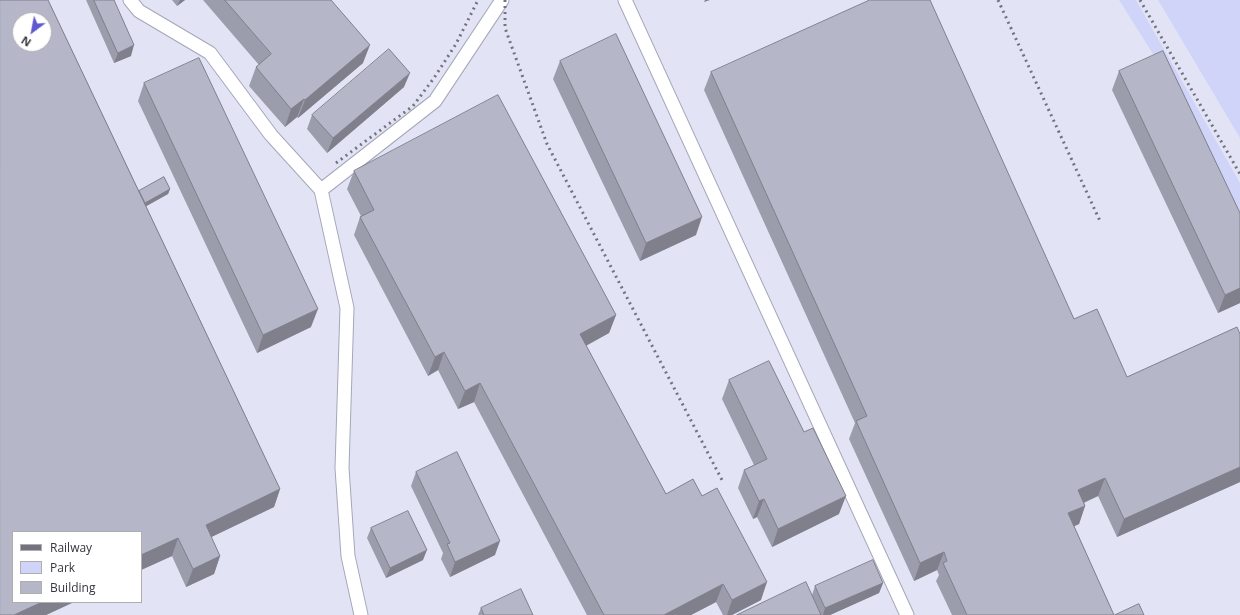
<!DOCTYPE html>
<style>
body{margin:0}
#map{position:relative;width:1240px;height:615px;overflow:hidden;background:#e2e4f6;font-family:"Open Sans",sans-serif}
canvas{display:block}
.legend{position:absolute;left:12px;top:531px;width:130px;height:72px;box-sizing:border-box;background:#fff;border:1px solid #aeaeb1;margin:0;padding:5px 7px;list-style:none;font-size:12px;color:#35353d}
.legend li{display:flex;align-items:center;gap:8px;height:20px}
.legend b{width:20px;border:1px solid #aeaeb1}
.north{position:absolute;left:12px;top:12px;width:40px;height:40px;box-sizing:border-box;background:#fff;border:1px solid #aeaeb1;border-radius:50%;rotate:212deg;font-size:11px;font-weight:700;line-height:16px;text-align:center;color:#35353d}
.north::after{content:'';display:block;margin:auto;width:14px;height:18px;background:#5f58d0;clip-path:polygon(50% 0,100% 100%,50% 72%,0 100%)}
</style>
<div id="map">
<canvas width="1240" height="615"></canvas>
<ul class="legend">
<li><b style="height:5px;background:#72737e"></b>Railway</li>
<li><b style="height:11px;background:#d1d4f9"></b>Park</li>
<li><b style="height:11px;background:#b5b7c8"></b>Building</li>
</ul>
<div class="north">N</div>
</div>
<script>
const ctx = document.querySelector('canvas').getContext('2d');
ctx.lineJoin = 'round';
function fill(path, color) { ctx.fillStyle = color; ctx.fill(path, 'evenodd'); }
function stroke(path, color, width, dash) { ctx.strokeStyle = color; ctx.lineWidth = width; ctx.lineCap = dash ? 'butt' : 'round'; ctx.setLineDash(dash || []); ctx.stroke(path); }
fill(new Path2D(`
 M 1119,0 L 1136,0 L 1240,183 L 1240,229 L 1160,65 Z
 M 1158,0 L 1240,0 L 1240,138 L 1237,133 Z`), '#d1d4f9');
const lane = new Path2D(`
 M 130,0 L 139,11 L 210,53 L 271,135 L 321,190
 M 625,0 L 907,615
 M 361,615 L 348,556 L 342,468 L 347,308 L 321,190 L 435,101 L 502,0`);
stroke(lane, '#a5a7b8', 15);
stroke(lane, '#fff', 13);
stroke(new Path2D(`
 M 505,0 L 505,28 L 547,144 L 723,482
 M 998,0 L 1100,221
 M 1140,0 L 1240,174
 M 336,163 L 413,106 L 434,78 L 456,44 L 478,0`), '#72737e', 3, [2, 4]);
fill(new Path2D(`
 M 0,0 L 48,0 L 139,191 L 164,177 L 170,189 L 168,194 L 146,206 L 280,489 L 274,507 L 211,537 L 220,556 L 214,574 L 186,587 L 172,556 L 141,570 L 141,532 L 13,532 L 13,602 L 74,602 L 46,615 L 0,615 ZM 20,20 L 44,20 L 44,44 L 20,44 Z
 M 86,0 L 114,0 L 131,56 L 114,63 Z
 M 172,0 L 185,0 L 177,6 Z
 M 203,0 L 331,0 L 363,63 L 298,118 L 297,117 L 285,127 L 249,86 L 256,67 L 259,65 Z
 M 560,61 L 696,235 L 640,261 L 553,79 Z
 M 1119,71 L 1240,213 L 1240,303 L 1218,313 L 1112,90 Z
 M 711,72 L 1074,319 L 1127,377 L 1240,334 L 1240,482 L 1117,537 L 1098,496 L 1084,503 L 1085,506 L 1079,524 L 1074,526 L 1114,615 L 952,615 L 936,581 L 939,575 L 937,570 L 914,581 L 849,439 L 855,423 L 704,90 Z
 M 144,83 L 311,327 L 257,353 L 138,101 Z
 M 404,87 L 327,153 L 307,129 L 312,115 Z
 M 354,171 L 616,315 L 609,333 L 586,346 L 666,494 L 702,496 L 761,600 L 732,615 L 723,615 L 716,602 L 691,615 L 587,615 L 474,402 L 458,409 L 438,370 L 428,376 L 354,235 L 360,217 L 361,216 L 347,189 Z
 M 729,380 L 839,514 L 772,547 L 757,517 L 753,519 L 738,488 L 744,470 L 754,465 L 722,399 Z
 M 416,472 L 495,555 L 450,577 L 441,559 L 443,553 L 411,486 Z
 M 371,528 L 423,560 L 386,578 L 367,538 Z
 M 883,583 L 879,593 L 830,615 L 737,615 L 812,595 L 815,586 Z
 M 481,608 L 533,615 L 478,615 Z`), '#9c9dac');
fill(new Path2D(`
 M 180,0 L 185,0 L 177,6 Z
 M 705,0 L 710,0 L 704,2 Z
 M 134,45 L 131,56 L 114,63 L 118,53 Z
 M 370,45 L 363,63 L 298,118 L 305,100 Z
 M 410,73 L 404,87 L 327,153 L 333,138 Z
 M 304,99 L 297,117 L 285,127 L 291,109 Z
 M 170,189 L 168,194 L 143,208 L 145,203 Z
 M 702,217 L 696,235 L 640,261 L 646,243 Z
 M 1240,288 L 1240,303 L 1218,313 L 1225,295 Z
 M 318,309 L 311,327 L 257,353 L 263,335 Z
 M 616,315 L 609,333 L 574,352 L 580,334 Z
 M 444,352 L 438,370 L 428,376 L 435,357 Z
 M 480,383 L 474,402 L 458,409 L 465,391 Z
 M 1240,467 L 1240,482 L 1117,537 L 1124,519 Z
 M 1105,478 L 1098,496 L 1071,508 L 1078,490 Z
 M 280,489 L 274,507 L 199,543 L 206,525 Z
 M 846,496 L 839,514 L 772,547 L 778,529 Z
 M 764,499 L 757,517 L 753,519 L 759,501 Z
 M 1085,506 L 1079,524 L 1062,532 L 1068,513 Z
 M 178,538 L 172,556 L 141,570 L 141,555 Z
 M 500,541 L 495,555 L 450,577 L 455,562 Z
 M 427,550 L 423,560 L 386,578 L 390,568 Z
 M 944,552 L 937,570 L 914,581 L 920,563 Z
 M 220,556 L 214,574 L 186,587 L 193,569 Z
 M 767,582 L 761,600 L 732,615 L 727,615 L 732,600 Z
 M 883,583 L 879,593 L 830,615 L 823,615 L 825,608 Z
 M 723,584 L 716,602 L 691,615 L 664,615 Z
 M 42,602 L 74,602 L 46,615 L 14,615 Z`), '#7f808c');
const building = new Path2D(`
 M 0,0 L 48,0 L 280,489 L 206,525 L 220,556 L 193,569 L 178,538 L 141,555 L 141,532 L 13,532 L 13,602 L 42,602 L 14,615 L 0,615 ZM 20,20 L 44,20 L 44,44 L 20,44 Z
 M 94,0 L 114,0 L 134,45 L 118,53 Z
 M 225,0 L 331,0 L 370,45 L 305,100 L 304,99 L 291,109 L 256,67 L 271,54 Z
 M 870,0 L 930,0 L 1074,319 L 1097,309 L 1127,377 L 1237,327 L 1240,334 L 1240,467 L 1124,519 L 1105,478 L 1078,490 L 1085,506 L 1068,513 L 1114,615 L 967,615 L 943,563 L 947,561 L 944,552 L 920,563 L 856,421 L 867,416 L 711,72 Z
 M 616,34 L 702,217 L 646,243 L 560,61 Z
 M 389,49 L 410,73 L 333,138 L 312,115 Z
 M 1163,51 L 1240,213 L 1240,288 L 1225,295 L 1119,71 Z
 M 199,58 L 318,309 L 263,335 L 144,83 Z
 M 498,95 L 616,315 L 580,334 L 666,494 L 693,479 L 702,496 L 717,488 L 767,582 L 732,600 L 723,584 L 664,615 L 604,615 L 480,383 L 465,391 L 444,352 L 435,357 L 360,217 L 374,210 L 354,171 Z
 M 164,177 L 170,189 L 145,203 L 139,191 Z
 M 769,361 L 804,432 L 813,428 L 846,496 L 778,529 L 764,499 L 759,501 L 744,470 L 767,459 L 729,380 Z
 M 457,452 L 500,541 L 455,562 L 447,544 L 450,543 L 416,472 Z
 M 408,511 L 427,550 L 390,568 L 371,528 Z
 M 873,560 L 883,583 L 825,608 L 815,586 Z
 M 806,582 L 821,615 L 737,615 Z
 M 521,589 L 533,615 L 484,615 L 481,608 Z
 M 1139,604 L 1144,615 L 1115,615 Z`);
fill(building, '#b5b7c8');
stroke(building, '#7f808c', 1);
</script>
